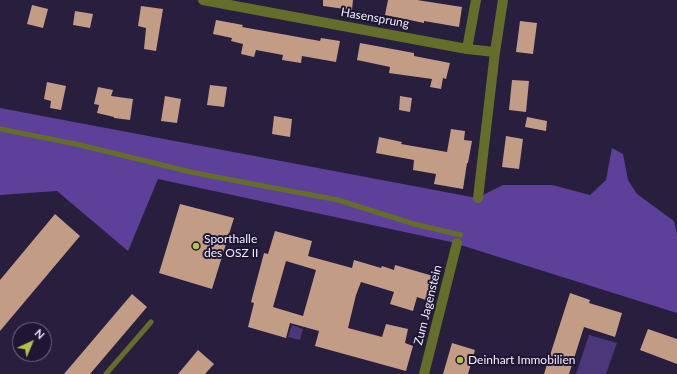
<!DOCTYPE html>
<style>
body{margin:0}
#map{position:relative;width:677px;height:374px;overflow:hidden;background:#281f3e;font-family:Lato,sans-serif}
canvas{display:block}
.north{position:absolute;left:12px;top:322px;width:40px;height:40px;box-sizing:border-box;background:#1e1633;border:1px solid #726c85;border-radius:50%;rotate:44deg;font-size:11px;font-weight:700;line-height:16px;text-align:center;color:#f1eeff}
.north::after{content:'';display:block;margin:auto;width:14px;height:18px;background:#b5c249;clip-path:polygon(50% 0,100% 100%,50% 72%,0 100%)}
</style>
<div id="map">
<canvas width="677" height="374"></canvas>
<div class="north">N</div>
</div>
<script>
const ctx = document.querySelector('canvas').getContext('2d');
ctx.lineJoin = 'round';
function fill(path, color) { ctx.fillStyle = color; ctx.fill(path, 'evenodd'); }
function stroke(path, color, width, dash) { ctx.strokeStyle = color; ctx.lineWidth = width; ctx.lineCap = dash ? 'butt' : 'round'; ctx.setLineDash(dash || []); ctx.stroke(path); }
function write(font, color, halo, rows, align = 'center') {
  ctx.font = font + ' Lato,sans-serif'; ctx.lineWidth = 4; ctx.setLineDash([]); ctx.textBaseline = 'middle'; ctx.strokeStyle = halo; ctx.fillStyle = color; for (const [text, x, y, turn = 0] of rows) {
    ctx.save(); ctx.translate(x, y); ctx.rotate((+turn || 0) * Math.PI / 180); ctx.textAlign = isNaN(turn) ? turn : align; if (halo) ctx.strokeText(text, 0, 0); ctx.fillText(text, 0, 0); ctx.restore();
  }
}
fill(new Path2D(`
 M 292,325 L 303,329 L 300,340 L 288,337 Z
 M 589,335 L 617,343 L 606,374 L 576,374 Z`), '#4c377b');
fill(new Path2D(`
 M 0,108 L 477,198 L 503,185 L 552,185 L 590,195 L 606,180 L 612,148 L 623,154 L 628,180 L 637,194 L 674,221 L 677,234 L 677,313 L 451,242 L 158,179 L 128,251 L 57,191 L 0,195 Z`), '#5d409a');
fill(new Path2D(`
 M 323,0 L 353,0 L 352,10 L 323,6 Z
 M 388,0 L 417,0 L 462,7 L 459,27 L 424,21 L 424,23 L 385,15 Z
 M 32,5 L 48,9 L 43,28 L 27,24 Z
 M 141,6 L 163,9 L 156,51 L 144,49 L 146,28 L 138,26 Z
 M 75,11 L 93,14 L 90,28 L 73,25 Z
 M 216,20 L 243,25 L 242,27 L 287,35 L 320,41 L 321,38 L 340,41 L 336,62 L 302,56 L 301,63 L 282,60 L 283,55 L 256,50 L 254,57 L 241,54 L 243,44 L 231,41 L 232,38 L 213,34 Z
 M 520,21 L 537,23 L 533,54 L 516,52 Z
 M 360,43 L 414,53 L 414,56 L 450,63 L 446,79 L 443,78 L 441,89 L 430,87 L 432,79 L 389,73 L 390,67 L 357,60 Z
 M 512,80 L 529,81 L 526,112 L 509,110 Z
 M 47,82 L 66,86 L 61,110 L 50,108 L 51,101 L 44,99 Z
 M 210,85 L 227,87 L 224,107 L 207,105 Z
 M 98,87 L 113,90 L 111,96 L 133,99 L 130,120 L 114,118 L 114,117 L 97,113 L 99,105 L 94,104 Z
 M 165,96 L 181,99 L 177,123 L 161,121 Z
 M 400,96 L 412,98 L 410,112 L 399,110 Z
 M 274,116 L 292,119 L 290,137 L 272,134 Z
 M 527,117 L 547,121 L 546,131 L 525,127 Z
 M 451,129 L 465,131 L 464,140 L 472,141 L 468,163 L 467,163 L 463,189 L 434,184 L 436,174 L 413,170 L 414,160 L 376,153 L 379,137 L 402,142 L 401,144 L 447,152 Z
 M 506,136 L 523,139 L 519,169 L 502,167 Z
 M 180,204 L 234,218 L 212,289 L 159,273 Z
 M 55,214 L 80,236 L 0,331 L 0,280 Z
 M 275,231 L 312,241 L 308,256 L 352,268 L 354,260 L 381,268 L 382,266 L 394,270 L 395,265 L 433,276 L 426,300 L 417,297 L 413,311 L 390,304 L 394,292 L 361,282 L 356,295 L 348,328 L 382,337 L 386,324 L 408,329 L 405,343 L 413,346 L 406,371 L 315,346 L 319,331 L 290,323 L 286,338 L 248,327 L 254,303 L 251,302 L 264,253 L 268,254 ZM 286,261 L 316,270 L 303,316 L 273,307 Z
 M 570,293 L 590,300 L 589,303 L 622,313 L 615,337 L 584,327 L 569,374 L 544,374 Z
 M 132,294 L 147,307 L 90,374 L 64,374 Z
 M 648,329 L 677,339 L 677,364 L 640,350 Z
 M 452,343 L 475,350 L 468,374 L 443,374 Z
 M 198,350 L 214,364 L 205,374 L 178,374 Z`), '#c29c84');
stroke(new Path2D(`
 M 0,129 L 76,144 L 195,173 L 338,200 L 414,224 L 461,235
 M 106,374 L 151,322`), '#656d2a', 5);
stroke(new Path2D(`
 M 203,0 L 467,49 L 495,52
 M 467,49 L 476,0
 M 478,198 L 495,52 L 503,0
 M 424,374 L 457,243`), '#656d2a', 10);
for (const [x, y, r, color] of [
 [196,246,4,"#b5c249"],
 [460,360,4,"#b5c249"]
]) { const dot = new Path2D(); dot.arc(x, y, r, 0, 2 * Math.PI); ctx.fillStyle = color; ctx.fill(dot); stroke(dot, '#1e1633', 1.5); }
write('12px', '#f1eeff', '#1e1633', [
 ["Hasensprung",375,18,10],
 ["Zum Jagenstein",428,305,-76]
]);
write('12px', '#f1eeff', '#1e1633', [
 ["Sporthalle",204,239],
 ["des OSZ II",204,253],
 ["Deinhart Immobilien",468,360]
], 'left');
</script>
